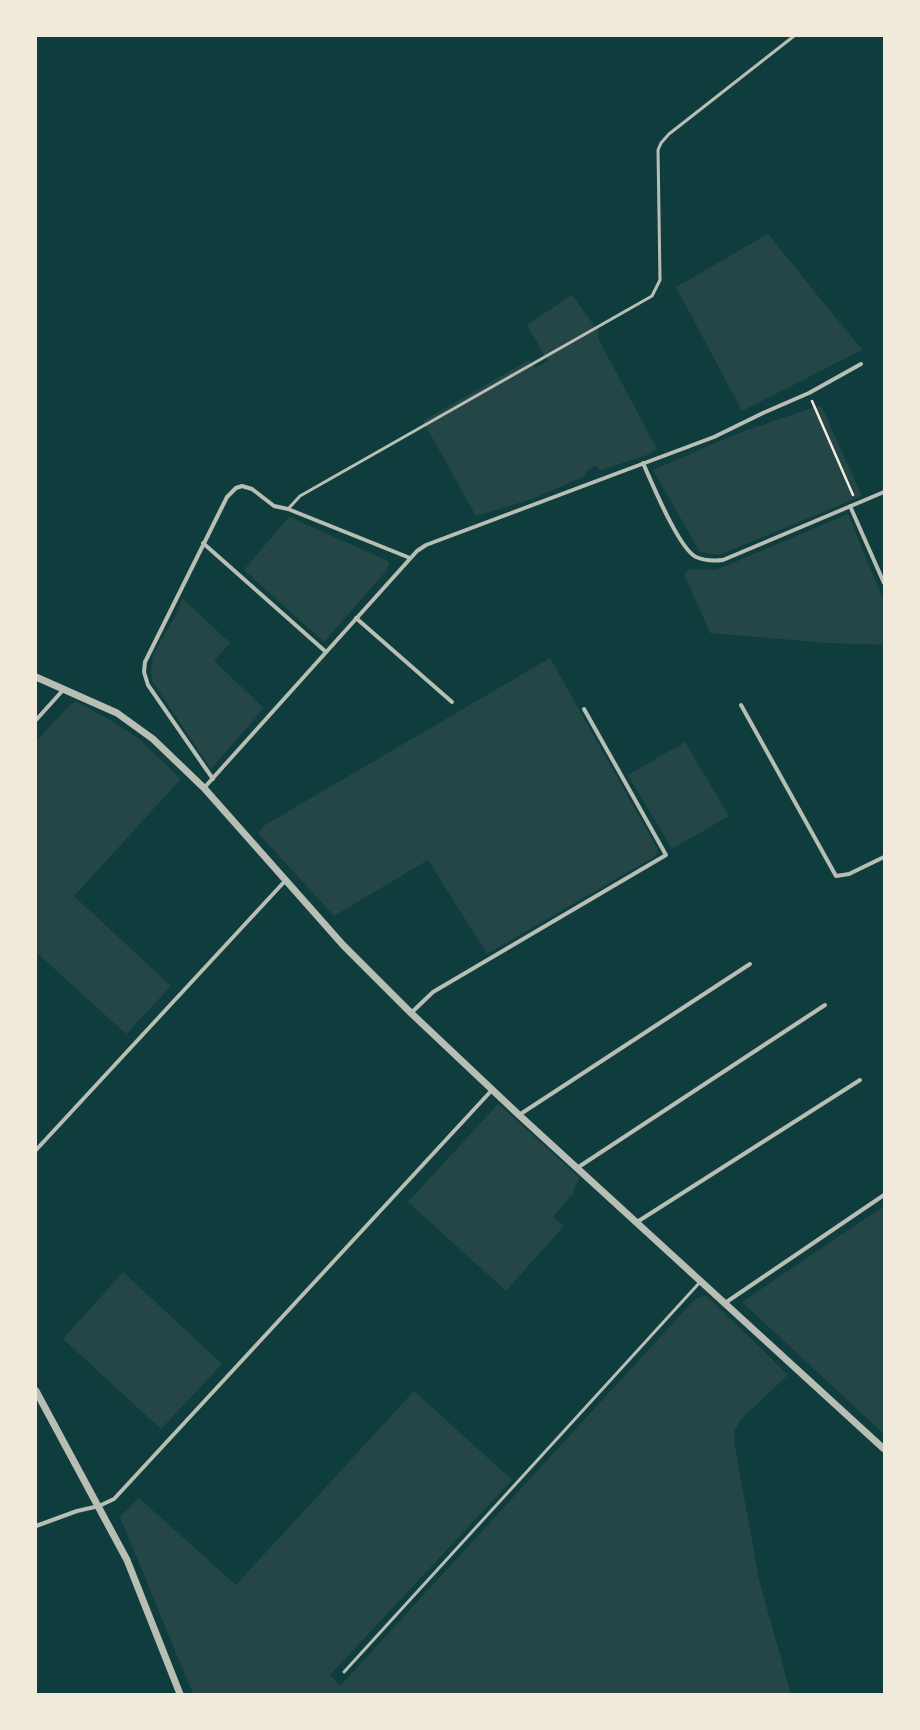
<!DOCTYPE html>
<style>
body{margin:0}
#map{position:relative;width:920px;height:1730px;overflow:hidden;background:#0f3d3e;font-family:Raleway,sans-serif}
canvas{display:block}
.frame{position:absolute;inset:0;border:37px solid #f1e9da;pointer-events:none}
</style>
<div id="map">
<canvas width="920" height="1730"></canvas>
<div class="frame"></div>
</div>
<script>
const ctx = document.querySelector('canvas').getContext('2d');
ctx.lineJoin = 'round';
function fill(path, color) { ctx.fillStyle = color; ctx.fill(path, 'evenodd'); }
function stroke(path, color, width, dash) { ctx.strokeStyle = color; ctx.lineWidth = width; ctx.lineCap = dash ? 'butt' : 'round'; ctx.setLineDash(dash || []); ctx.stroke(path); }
fill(new Path2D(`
 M 768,234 L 862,350 L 742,411 L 676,287 Z
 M 572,295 L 598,331 L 599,340 L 657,449 L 647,455 L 601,470 L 595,466 L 587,471 L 583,477 L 532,499 L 476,516 L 423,421 L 529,360 L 535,368 L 548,361 L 527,325 Z
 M 821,405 L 862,496 L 719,555 L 700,552 L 653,470 L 739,433 Z
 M 848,514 L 884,601 L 884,645 L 828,643 L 710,633 L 684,574 L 690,569 L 716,570 Z
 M 289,517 L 386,560 L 389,563 L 387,570 L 324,642 L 244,570 Z
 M 182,598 L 230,643 L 214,661 L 264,708 L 211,769 L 152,681 L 151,670 L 153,655 L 177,613 Z
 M 550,658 L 657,848 L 658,852 L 652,858 L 487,954 L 428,860 L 334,916 L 259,834 L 260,830 L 265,825 Z
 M 77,702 L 110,720 L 138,738 L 181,779 L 74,896 L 171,986 L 126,1034 L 36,952 L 36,741 L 71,704 Z
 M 685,742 L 729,816 L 672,849 L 628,775 Z
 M 498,1104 L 580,1178 L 574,1188 L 573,1196 L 571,1195 L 553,1217 L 564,1226 L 506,1291 L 408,1202 Z
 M 884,1206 L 884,1434 L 742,1302 Z
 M 123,1272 L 222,1364 L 161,1429 L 63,1339 Z
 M 706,1295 L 788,1375 L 742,1418 L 735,1429 L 734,1441 L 759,1580 L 791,1694 L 193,1694 L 120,1517 L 139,1498 L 236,1585 L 414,1391 L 512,1480 L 330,1675 L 340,1686 L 695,1299 Z`), '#244646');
stroke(new Path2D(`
 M 812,401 L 853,495`), '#f1e9da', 2.5);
stroke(new Path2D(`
 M 288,509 L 300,496 L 652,296 L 660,280 L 658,150 L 661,143 L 669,134 L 794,36
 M 344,1672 L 701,1281`), '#b8beb3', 3);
stroke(new Path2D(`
 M 643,463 C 652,483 679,549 696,557 C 705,561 714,561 723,560 L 884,492
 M 850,506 L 884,583
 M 203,543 L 326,652
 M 356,618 L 452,702
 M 741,705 L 836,876 L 849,874 L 884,857
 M 36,720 L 64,689
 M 213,779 L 148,685 L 144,672 L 145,662 L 227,497 L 236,488 L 242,486 L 252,489 L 274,506 L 288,509 L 410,558
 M 204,788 L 417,551 L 426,545 L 714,437 L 763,413 L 809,393 L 861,364
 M 411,1013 L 433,992 L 666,855 L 584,709
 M 519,1115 L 750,964
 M 36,1150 L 285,881
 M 577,1168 L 825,1005
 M 637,1222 L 860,1080
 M 725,1303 L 884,1195
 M 36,1526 L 77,1511 L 99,1506 L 114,1499 L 492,1090`), '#b8beb3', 4);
stroke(new Path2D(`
 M 36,677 L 117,713 L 153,739 L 204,788 L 343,945 L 411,1013 L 519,1115 L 884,1449
 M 36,1391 L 127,1560 L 180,1694`), '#b8beb3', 7);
</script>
